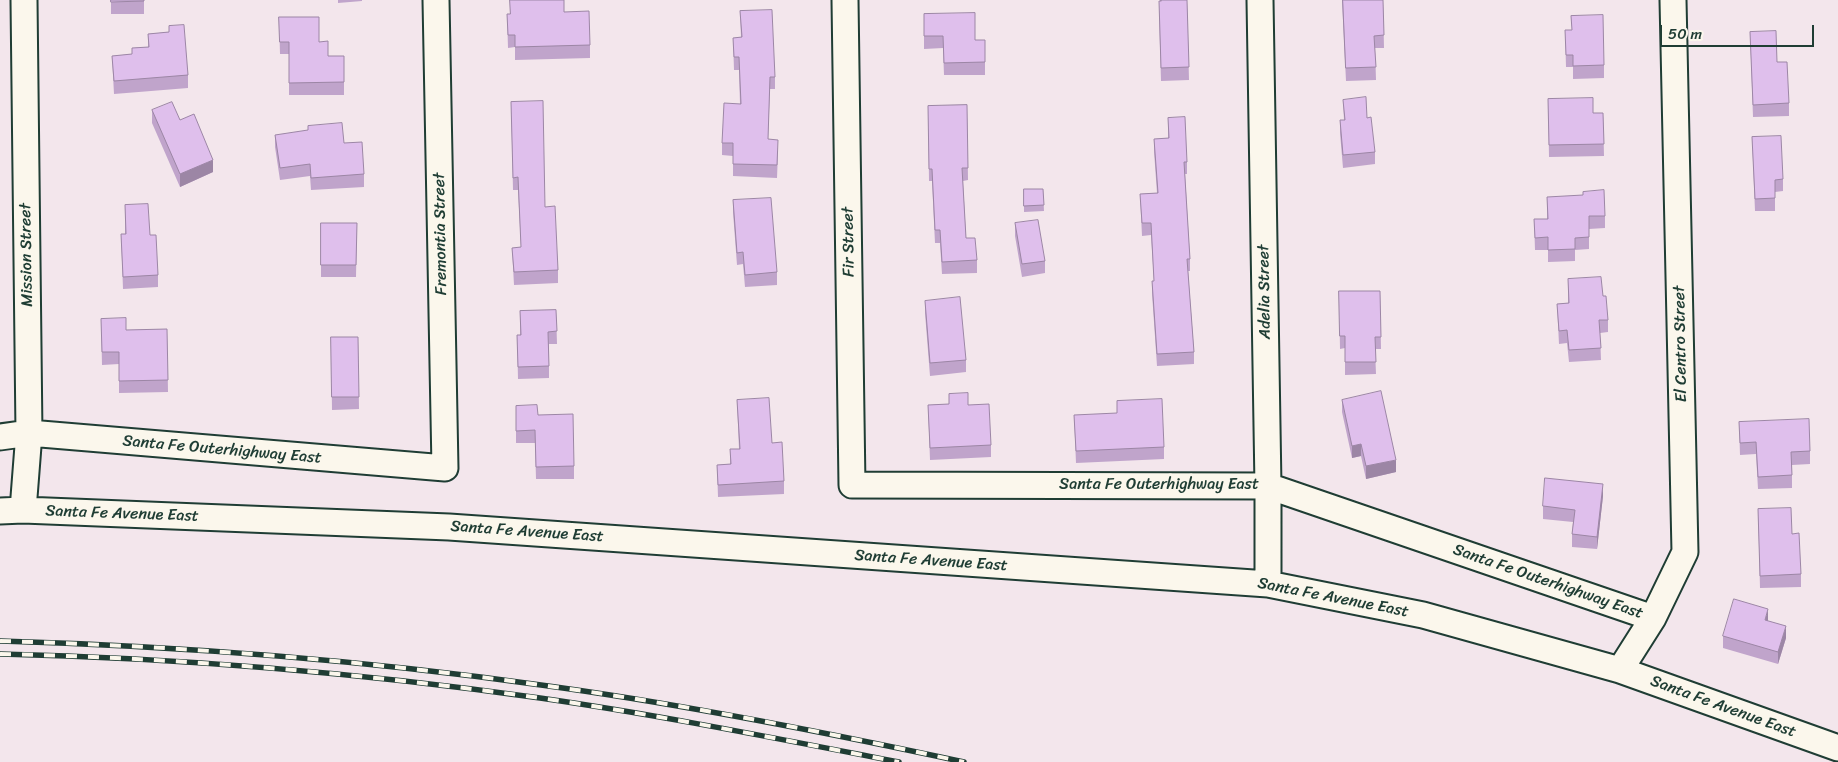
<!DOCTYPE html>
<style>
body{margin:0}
#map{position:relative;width:1838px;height:762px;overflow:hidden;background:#f3e6ec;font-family:Sriracha,sans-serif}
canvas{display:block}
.scale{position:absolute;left:1660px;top:25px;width:154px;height:22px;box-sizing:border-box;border:2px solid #1f3d34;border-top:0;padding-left:6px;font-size:15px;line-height:18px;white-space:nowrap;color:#1f3d34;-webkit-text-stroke:4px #fbf7ec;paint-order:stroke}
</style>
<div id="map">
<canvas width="1838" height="762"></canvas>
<div class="scale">50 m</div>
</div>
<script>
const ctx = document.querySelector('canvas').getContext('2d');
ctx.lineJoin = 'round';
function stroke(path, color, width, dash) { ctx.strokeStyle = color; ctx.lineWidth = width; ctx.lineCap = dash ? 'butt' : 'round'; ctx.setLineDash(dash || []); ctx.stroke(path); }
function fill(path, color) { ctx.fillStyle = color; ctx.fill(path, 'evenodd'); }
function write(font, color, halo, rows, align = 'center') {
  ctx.font = font + ' Sriracha,sans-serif'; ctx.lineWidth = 5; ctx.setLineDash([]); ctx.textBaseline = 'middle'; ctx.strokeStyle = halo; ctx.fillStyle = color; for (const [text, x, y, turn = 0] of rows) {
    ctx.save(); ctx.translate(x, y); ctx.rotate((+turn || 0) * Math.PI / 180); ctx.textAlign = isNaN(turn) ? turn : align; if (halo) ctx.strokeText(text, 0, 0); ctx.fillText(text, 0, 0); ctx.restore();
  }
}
const minor = new Path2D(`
 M 845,0 L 852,485 L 1268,486 L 1653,618
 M 1260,0 L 1268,486 L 1268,584
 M 0,437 L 29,433 L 445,468 L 436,0
 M 23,510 L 29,433 L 24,0
 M 0,511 L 23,510 L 449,527 L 1268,584 L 1423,615 L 1620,670 L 1838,748
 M 1620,670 L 1653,618 L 1685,552 L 1673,0`);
stroke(minor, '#1f3d34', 29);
stroke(minor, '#fbf7ec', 25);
const rail = new Path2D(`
 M 0,641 C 181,646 362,660 541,685 C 683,704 824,732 964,762
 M 0,654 C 181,658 361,673 540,698 C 660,715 779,739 899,762`);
stroke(rail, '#1f3d34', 5.5);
stroke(rail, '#fbf7ec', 4, [11]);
fill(new Path2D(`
 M 111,0 L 144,0 L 144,14 L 111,14 Z
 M 338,0 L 362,0 L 362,1 L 338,3 Z
 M 510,0 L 564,0 L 564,12 L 590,45 L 590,58 L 515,60 L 515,47 L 508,48 L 507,14 L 510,14 Z
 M 1160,0 L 1187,0 L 1189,80 L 1161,81 L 1159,13 Z
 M 1342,0 L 1383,0 L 1384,48 L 1375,48 L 1376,80 L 1346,81 Z
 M 740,11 L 775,77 L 775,89 L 770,89 L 768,139 L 778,152 L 777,178 L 733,176 L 733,156 L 722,155 L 722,143 L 740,104 L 739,70 L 734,70 L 733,38 L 741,37 Z
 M 924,14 L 975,40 L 985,40 L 985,75 L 944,75 L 943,48 L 924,49 Z
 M 1571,16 L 1604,65 L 1604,78 L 1573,79 L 1573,67 L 1566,67 L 1565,30 L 1572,30 Z
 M 279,17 L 319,42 L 328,56 L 344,56 L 344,95 L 289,95 L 289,54 L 280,54 Z
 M 169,26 L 188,75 L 188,88 L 114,94 L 112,56 L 132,54 L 132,48 L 148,47 L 148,34 L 169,32 Z
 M 1750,32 L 1777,62 L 1789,103 L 1789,116 L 1753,117 Z
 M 1548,99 L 1593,113 L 1603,113 L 1604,156 L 1549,157 Z
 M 1343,100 L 1367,118 L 1375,152 L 1375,164 L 1343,168 L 1340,133 L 1340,120 L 1344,120 Z
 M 511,102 L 545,207 L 558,270 L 558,283 L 514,285 L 512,248 L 521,247 L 518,190 L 513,190 Z
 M 967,105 L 968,180 L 963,181 L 966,238 L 977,260 L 977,273 L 942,274 L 940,243 L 935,243 L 932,181 L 929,181 L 928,106 Z
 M 152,110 L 180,120 L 213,172 L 180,187 L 152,123 Z
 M 1168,118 L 1187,162 L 1187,174 L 1185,174 L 1190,259 L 1190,271 L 1188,271 L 1194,352 L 1194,364 L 1157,366 L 1152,293 L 1152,281 L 1154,281 L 1151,235 L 1142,236 L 1140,194 L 1157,193 L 1154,151 L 1154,139 L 1168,138 Z
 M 275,135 L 344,143 L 364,174 L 364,187 L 311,190 L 310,176 L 280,180 L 275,147 Z
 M 1752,137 L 1783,179 L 1783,191 L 1775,192 L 1775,211 L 1755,211 Z
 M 1024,189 L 1043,189 L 1044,211 L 1024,212 Z
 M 1547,197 L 1605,216 L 1605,228 L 1589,229 L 1589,249 L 1575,250 L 1575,261 L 1548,262 L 1548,250 L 1535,250 L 1534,219 L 1547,219 Z
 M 733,200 L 777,272 L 777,285 L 745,287 L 743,264 L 737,265 L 733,212 Z
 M 125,205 L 150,235 L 158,275 L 158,287 L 123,289 L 121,234 L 125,234 Z
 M 321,223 L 357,223 L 356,277 L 321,277 Z
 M 1015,223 L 1045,261 L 1045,273 L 1022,277 L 1015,236 Z
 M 1568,279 L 1603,296 L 1608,320 L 1608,332 L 1600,333 L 1601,360 L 1569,362 L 1567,343 L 1559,344 L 1557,304 L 1568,303 Z
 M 1339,291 L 1380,291 L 1381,349 L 1375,349 L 1376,374 L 1345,375 L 1345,348 L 1340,349 Z
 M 925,301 L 966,360 L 966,372 L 930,376 L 925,313 Z
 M 556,310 L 557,344 L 549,344 L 549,378 L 518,379 L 517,335 L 520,335 L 520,311 Z
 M 101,319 L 126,330 L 167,329 L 168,392 L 119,393 L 119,364 L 102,365 Z
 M 331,337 L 358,337 L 359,409 L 332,410 Z
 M 949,394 L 968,405 L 991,445 L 991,457 L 930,460 L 928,405 L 949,404 Z
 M 737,400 L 772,443 L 784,481 L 784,494 L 718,497 L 717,465 L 730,464 L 730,449 L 739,449 Z
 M 1342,400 L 1396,472 L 1366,479 L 1361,456 L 1352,458 L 1342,412 Z
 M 516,406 L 538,415 L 574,466 L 574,479 L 536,479 L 535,443 L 516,443 Z
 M 1074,415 L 1164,447 L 1164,459 L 1076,463 Z
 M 1739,422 L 1810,451 L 1810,464 L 1792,465 L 1792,488 L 1758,489 L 1756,454 L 1740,455 Z
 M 1603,496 L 1597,549 L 1572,547 L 1572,534 L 1573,522 L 1543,519 L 1543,506 Z
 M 1758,509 L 1792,534 L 1801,574 L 1801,587 L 1760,588 Z
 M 1723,636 L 1786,638 L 1778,664 L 1723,648 Z`), '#c0a4cb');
fill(new Path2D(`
 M 213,160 L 213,172 L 180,187 L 180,174 Z
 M 1361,444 L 1361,456 L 1352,458 L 1352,446 Z
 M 1396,460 L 1396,472 L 1366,479 L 1366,466 Z
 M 1603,484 L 1603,496 L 1597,549 L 1597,537 Z
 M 1768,609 L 1768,622 L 1765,620 Z
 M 1786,626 L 1786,638 L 1778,664 L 1778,652 Z`), '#9c86a5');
const building = new Path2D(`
 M 111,0 L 144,0 L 144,1 L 111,2 Z
 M 510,0 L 564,0 L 564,12 L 589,11 L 590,45 L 515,47 L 515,35 L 508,35 L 507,14 L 510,14 Z
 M 1161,0 L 1187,0 L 1189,67 L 1161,68 L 1159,1 L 1161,1 Z
 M 1343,0 L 1383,0 L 1384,35 L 1374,36 L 1376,67 L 1346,68 Z
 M 772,10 L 775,77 L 770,77 L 768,139 L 778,140 L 777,165 L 733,164 L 733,143 L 722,143 L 724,103 L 741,104 L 739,57 L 734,57 L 733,38 L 742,37 L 740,11 Z
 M 975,13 L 975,40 L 985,40 L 985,62 L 944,63 L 943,36 L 924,36 L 924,14 Z
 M 1603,15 L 1604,65 L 1573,66 L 1573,55 L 1566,55 L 1565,30 L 1572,30 L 1571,16 Z
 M 279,17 L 319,17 L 319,42 L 328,41 L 328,56 L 344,56 L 344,82 L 289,83 L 289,42 L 280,42 Z
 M 184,25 L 188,75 L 114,81 L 112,56 L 132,54 L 132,48 L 149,47 L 148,34 L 169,32 L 169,26 Z
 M 1776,31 L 1777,62 L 1787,62 L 1789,103 L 1753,105 L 1750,32 Z
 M 1366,97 L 1367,118 L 1371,117 L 1375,152 L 1343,155 L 1340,120 L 1345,120 L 1343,100 Z
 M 1593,98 L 1593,113 L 1603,113 L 1604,144 L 1549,145 L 1548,99 Z
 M 543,101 L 545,207 L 555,206 L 558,270 L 514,272 L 512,248 L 521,247 L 518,177 L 513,178 L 511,102 Z
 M 172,102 L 180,120 L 194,114 L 213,160 L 180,174 L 152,110 Z
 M 967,105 L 968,168 L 962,168 L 966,238 L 975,238 L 977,260 L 942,262 L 940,230 L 935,230 L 932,169 L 929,169 L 928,106 Z
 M 1185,117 L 1187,162 L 1184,162 L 1190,259 L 1187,259 L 1194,352 L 1157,354 L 1152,281 L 1154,281 L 1151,223 L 1142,223 L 1140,194 L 1158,193 L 1154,139 L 1169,138 L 1168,118 Z
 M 342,123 L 344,143 L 362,142 L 364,174 L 311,178 L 310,164 L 280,168 L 275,135 L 308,130 L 308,126 Z
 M 1781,136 L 1783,179 L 1775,180 L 1775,198 L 1755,199 L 1752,137 Z
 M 1024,189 L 1043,189 L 1044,205 L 1024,206 Z
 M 1604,190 L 1605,216 L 1589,216 L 1589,237 L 1575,238 L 1575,249 L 1548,250 L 1548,237 L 1535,238 L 1534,219 L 1548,219 L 1547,197 L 1583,195 L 1583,192 Z
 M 771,198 L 777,272 L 745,275 L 743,252 L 737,253 L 733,200 Z
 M 148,204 L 150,235 L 156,235 L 158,275 L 123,277 L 121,234 L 126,234 L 125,205 Z
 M 1038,220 L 1045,261 L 1022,264 L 1015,223 Z
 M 321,223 L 357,223 L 356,265 L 321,265 Z
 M 1601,277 L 1603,296 L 1606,296 L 1608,320 L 1599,320 L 1601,348 L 1569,350 L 1567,330 L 1559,331 L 1557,304 L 1569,303 L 1568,279 Z
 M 1339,291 L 1380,291 L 1381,337 L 1375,337 L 1376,362 L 1345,362 L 1345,336 L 1340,336 Z
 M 960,297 L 966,360 L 930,363 L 925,301 Z
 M 556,310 L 557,331 L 548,332 L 549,366 L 518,367 L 517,335 L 521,335 L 520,311 Z
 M 126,318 L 126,330 L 167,329 L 168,380 L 119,381 L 119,352 L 102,352 L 101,319 Z
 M 331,337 L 358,337 L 359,397 L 332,397 Z
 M 1381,391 L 1396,460 L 1366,466 L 1361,444 L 1352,446 L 1342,400 Z
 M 968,393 L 968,405 L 989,404 L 991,445 L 930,448 L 928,405 L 949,404 L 949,394 Z
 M 769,398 L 772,443 L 782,442 L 784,481 L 718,485 L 717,465 L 731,464 L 730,449 L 740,449 L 737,400 Z
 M 1162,399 L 1164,447 L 1076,451 L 1074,415 L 1117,413 L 1117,401 Z
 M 537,405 L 538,415 L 573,414 L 574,466 L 536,467 L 535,430 L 516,431 L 516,406 Z
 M 1809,419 L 1810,451 L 1791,452 L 1792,475 L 1758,477 L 1756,442 L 1740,443 L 1739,422 Z
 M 1545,478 L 1603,484 L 1597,537 L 1572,534 L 1575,510 L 1543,506 Z
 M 1791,508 L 1792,534 L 1799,533 L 1801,574 L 1760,576 L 1758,509 Z
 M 1734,599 L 1768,609 L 1765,620 L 1786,626 L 1778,652 L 1723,636 Z`);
fill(building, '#dfbfec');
stroke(building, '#9c86a5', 1);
write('16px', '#1f3d34', '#fbf7ec', [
 ["Fremontia Street",441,234,-91],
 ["Fir Street",849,242,-91],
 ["Mission Street",27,255,-91],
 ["Adelia Street",1265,292,-91],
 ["El Centro Street",1681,344,-91],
 ["Santa Fe Outerhighway East",222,450,5],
 ["Santa Fe Outerhighway East",1159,485],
 ["Santa Fe Avenue East",122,514,2],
 ["Santa Fe Avenue East",527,532,4],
 ["Santa Fe Avenue East",931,561,4],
 ["Santa Fe Outerhighway East",1548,582,19],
 ["Santa Fe Avenue East",1333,598,11],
 ["Santa Fe Avenue East",1723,707,20]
]);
</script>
